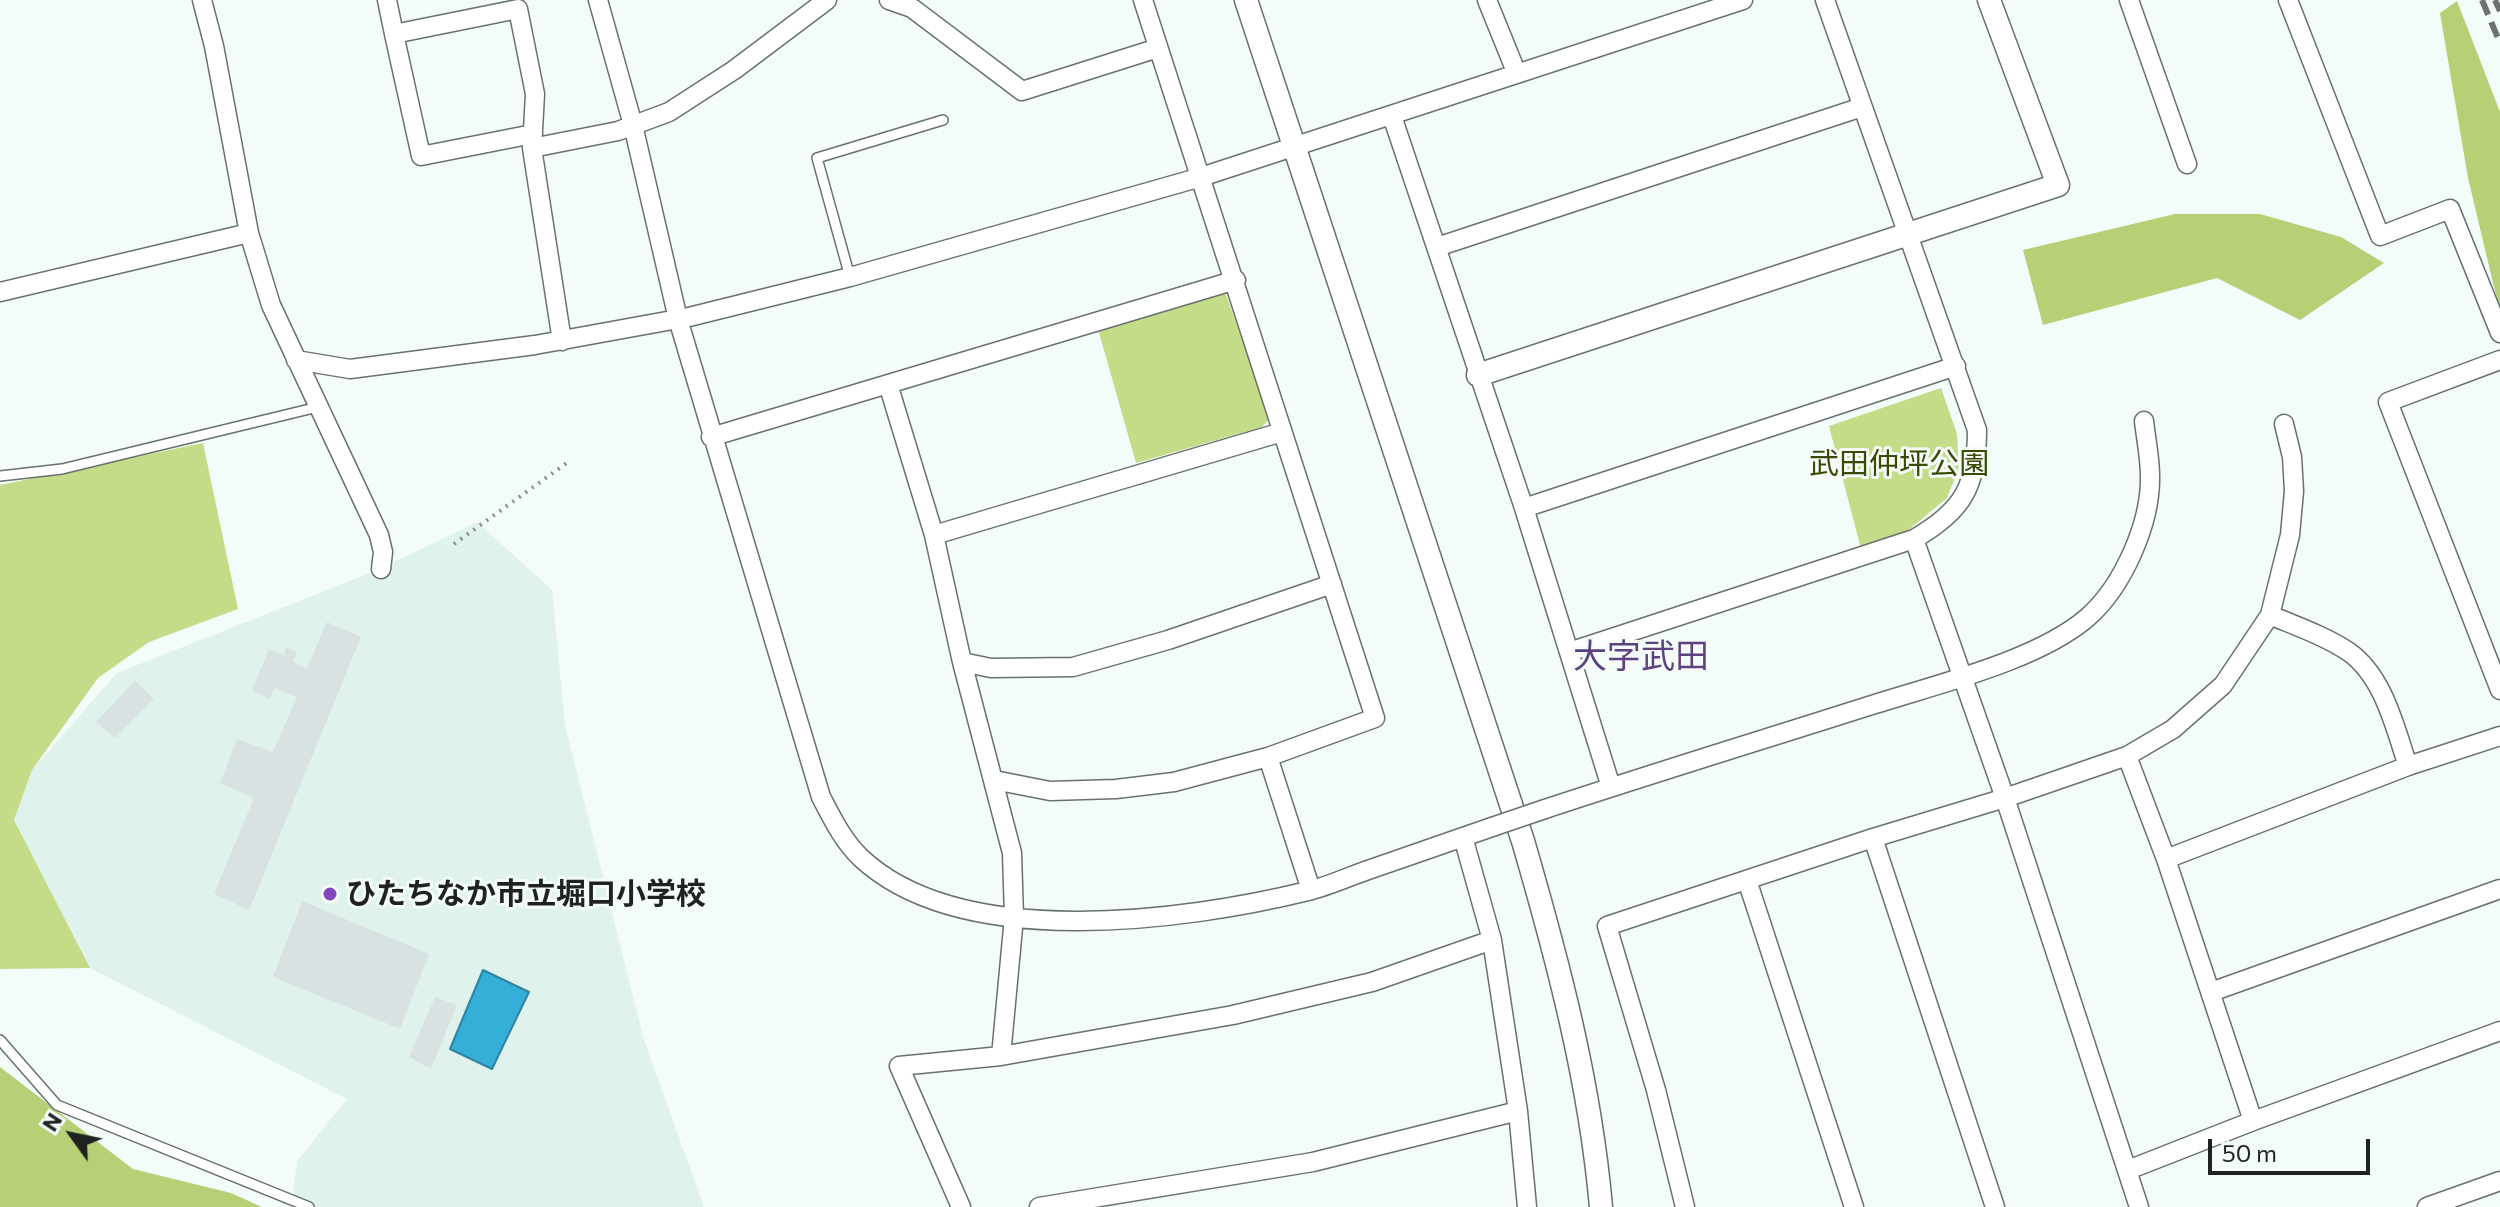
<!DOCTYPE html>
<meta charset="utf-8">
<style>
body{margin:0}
#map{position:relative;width:2500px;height:1207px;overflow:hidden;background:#f3fcf9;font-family:Commissioner,sans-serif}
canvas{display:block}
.north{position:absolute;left:32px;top:1095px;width:80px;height:80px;-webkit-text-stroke:6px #f3fcf9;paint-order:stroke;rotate:303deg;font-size:22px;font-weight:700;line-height:32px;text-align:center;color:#1f2221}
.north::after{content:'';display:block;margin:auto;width:28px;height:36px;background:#1f2221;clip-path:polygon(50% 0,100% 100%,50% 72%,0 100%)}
.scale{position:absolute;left:2208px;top:1139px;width:162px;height:36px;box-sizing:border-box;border:4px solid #1f2221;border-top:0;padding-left:10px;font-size:24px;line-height:28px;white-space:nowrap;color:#1f2221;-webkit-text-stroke:6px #f3fcf9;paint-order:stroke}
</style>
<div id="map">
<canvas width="2500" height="1207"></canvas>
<div class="north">N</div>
<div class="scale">50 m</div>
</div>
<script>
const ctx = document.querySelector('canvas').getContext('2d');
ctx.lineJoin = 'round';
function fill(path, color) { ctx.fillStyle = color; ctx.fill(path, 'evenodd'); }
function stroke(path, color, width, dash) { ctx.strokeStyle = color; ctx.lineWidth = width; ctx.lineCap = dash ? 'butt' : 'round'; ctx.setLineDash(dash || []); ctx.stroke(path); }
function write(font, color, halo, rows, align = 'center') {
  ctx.font = font + ' Commissioner,"Noto Sans JP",sans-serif'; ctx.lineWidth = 6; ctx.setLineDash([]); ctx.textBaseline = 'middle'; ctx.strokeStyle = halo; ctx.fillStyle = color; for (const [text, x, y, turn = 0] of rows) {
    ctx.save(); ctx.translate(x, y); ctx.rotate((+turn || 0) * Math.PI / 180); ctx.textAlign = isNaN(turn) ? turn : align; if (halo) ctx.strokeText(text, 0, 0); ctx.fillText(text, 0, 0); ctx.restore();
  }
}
fill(new Path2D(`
 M 477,522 L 552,590 L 565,725 L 644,1040 L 704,1207 L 307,1207 L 292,1201 L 297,1161 L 347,1099 L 90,968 L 14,820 L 32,770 L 117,673 L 380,569 Z`), '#e0f2ec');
fill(new Path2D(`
 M 1225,292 L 1270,418 L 1262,427 L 1136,463 L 1098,329 Z
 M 1941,388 L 1957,434 L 1959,468 L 1947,498 L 1906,532 L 1861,549 L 1829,426 Z
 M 203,443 L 238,609 L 149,642 L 98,678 L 32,770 L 14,820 L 90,968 L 0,969 L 0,485 Z`), '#c4db87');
fill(new Path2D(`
 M 2457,1 L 2500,112 L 2500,312 L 2468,178 L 2440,13 Z
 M 2175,214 L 2260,214 L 2341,237 L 2384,263 L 2300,320 L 2217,278 L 2043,325 L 2023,250 Z
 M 0,1067 L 133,1169 L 231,1193 L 262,1207 L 0,1207 Z`), '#b7cf75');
const water = new Path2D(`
 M 483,970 L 529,992 L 492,1069 L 450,1049 Z`);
fill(water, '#35aed8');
stroke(water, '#2e84a1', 2);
fill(new Path2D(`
 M 327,622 L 361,637 L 249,910 L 214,894 L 254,798 L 220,783 L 237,739 L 273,752 L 297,697 L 275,688 L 269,699 L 252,690 L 269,649 L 284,656 L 286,647 L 297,652 L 293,662 L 307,669 Z
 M 135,681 L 154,699 L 115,738 L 96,722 Z
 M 302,901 L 429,954 L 400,1029 L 273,977 Z
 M 435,997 L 457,1005 L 431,1069 L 409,1057 Z`), '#d8e2e2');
const service = new Path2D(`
 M 850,277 L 817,158 L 943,120
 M 0,476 L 62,469 L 318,407
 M 0,1040 L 57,1105 L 309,1207`);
const minor = new Path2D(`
 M 202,0 L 214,46 L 249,233 L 271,305 L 379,535 L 383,552 L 381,569
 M 387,0 L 394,34
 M 598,0 L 633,125 L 678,319 L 821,797 C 832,818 843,841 861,858 C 962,952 1185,921 1308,891 C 1329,886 1350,876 1371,869 C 1411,855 1452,841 1492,827
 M 889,0 L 912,8 L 1022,91 L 1158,48
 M 1487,0 L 1517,74
 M 2129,0 L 2187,164
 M 2288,0 L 2380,236 L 2450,209 L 2500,333
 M 1392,116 L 1524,508 L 1611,787
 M 533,134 L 421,156 L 394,34 L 518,9 L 535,94 L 532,148 L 562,341
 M 532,148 L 618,131 L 669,112 L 734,70 L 827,0
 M 1437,247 L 1862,107
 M 0,292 L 249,233
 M 296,360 L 350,369 L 535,345 L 689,317 L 850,277 L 1201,177 L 1743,0
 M 2500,360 L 2388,402 L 2500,690
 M 888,384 L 934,535 L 962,662 L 1012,853 L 1014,917 L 1001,1056
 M 711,437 L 1236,280
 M 1524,508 L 1956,366
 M 934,535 L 1282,432
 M 1914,539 L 2005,798 L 2139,1207
 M 2270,615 C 2296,626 2325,636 2349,652 C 2384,677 2395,728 2408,766
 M 1569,652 L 1914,539 C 1963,511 1977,486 1977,430 L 1825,0
 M 962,662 L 991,668 L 1073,667 L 1168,640 L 1332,584
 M 2127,756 L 2166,859 L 2253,1121
 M 1268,757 L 1311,890
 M 994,780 L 1050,791 L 1116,789 L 1174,782 L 1268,757 L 1375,718 L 1143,0
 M 1545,809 C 1654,773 1765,739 1875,704 C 1938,684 2039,660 2088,617 C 2123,586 2151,523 2150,476 C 2150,458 2146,439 2144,421
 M 1463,837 L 1492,940 L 1518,1111 L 1527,1207
 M 1873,838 L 1995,1207
 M 2166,859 L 2408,766 L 2500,736
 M 1747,880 L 1854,1207
 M 2211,992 L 2500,889
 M 2128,1170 L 2253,1121 L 2500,1031
 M 961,1207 L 899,1066 L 1001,1056 L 1233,1015 L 1372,982 L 1492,940
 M 1039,1207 L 1313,1162 L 1518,1111
 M 1685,1207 L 1656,1090 L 1607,926 L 1873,838 L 2005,798 L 2127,756 L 2173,729 L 2223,685 L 2270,615 L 2290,535 L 2294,491 L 2292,457 L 2284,424
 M 2427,1207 L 2500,1181`);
const tertiary = new Path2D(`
 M 1246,0 L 1523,841 C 1558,961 1590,1082 1601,1207
 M 1478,375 L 2058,185 L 1989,0`);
stroke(service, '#69716e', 12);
stroke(minor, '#69716e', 21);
stroke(tertiary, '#69716e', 25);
stroke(new Path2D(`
 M 454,544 L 568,462`), '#878d8b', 4, [2, 6]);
stroke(service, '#fff', 9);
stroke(minor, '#fff', 18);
stroke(tertiary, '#fff', 22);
stroke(new Path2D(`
 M 2482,0 L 2500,43
 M 2495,0 L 2500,11`), '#6d7271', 6, [16, 8]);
const minorBridge = new Path2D(`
 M 1492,827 L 1545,809`);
stroke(minorBridge, '#69716e', 21, []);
stroke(minorBridge, '#fff', 18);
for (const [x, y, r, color] of [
 [330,894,8,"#8348be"]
]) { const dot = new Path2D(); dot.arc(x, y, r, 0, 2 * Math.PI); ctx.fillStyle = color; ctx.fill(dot); stroke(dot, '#f3fcf9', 3); }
write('30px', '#3b4903', '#f3fcf9', [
 ["武田仲坪公園",1899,464]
]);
write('bold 30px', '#1f2221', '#f3fcf9', [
 ["ひたちなか市立堀口小学校",346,894]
], 'left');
write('34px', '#5e427e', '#f3fcf9', [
 ["大字武田",1641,657]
]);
</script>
